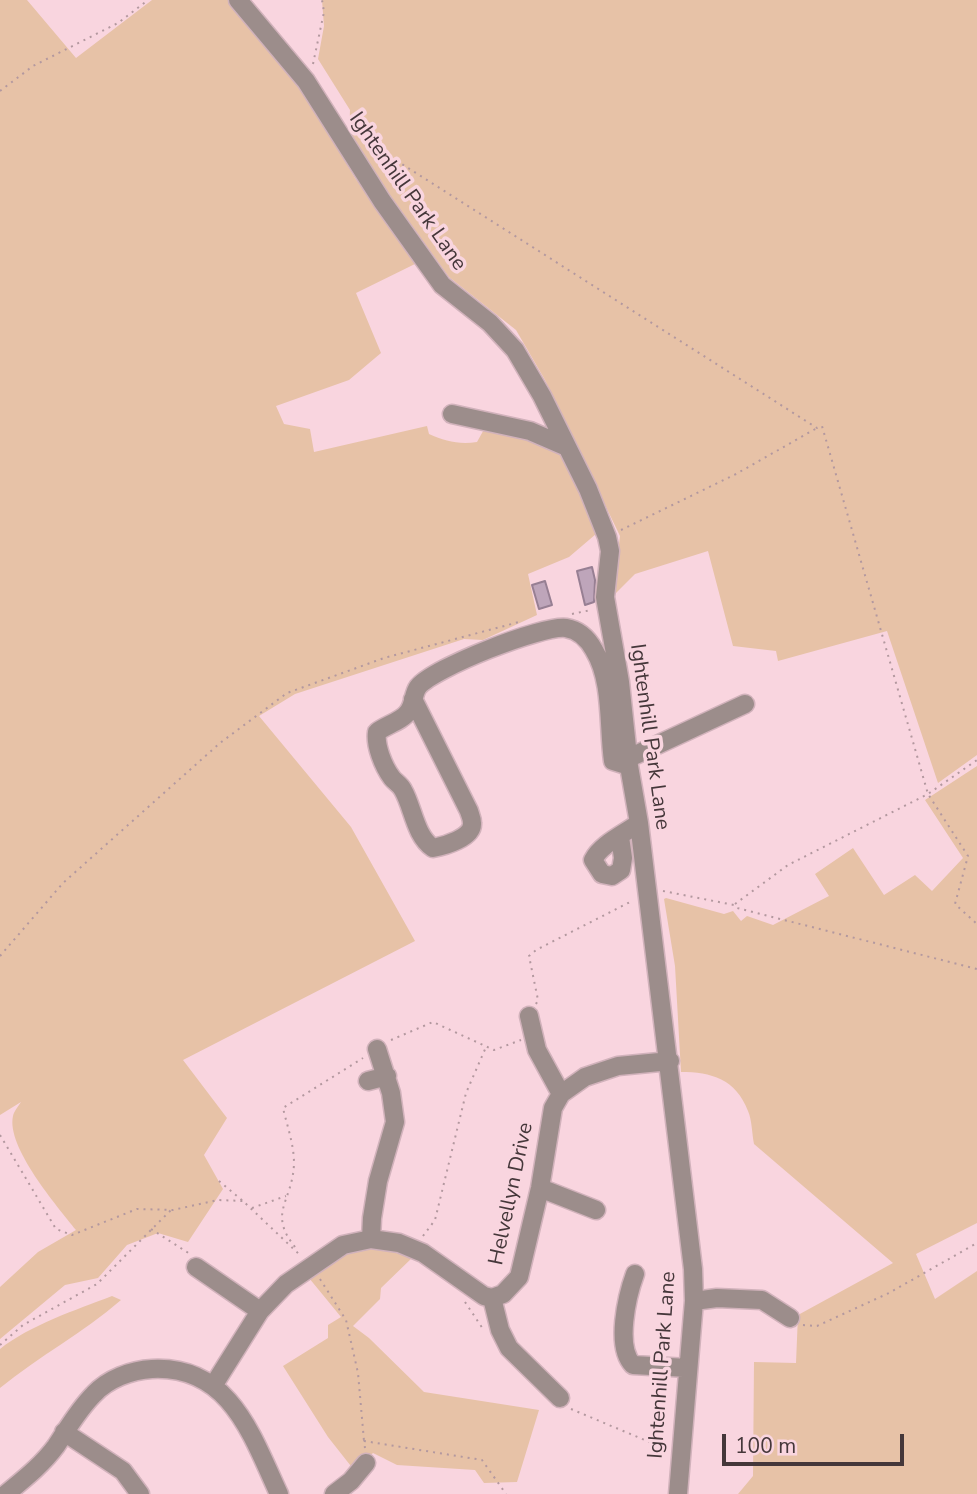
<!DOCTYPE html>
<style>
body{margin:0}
#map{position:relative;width:977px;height:1494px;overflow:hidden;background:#f9d5df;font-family:"Nunito Sans",sans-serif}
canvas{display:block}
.scale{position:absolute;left:722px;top:1434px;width:182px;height:32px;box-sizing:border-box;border:4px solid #45373a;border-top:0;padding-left:9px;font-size:21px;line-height:24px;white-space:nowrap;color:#45373a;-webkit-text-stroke:5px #f9d5df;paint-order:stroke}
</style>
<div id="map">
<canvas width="977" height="1494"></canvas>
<div class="scale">100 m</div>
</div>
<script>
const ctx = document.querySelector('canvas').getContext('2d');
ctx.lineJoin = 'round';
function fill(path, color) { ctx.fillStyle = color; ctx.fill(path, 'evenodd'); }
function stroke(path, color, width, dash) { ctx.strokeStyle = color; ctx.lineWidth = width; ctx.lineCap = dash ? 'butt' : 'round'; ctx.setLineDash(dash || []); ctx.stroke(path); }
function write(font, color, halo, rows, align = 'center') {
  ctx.font = font + ' "Nunito Sans",sans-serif'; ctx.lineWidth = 7; ctx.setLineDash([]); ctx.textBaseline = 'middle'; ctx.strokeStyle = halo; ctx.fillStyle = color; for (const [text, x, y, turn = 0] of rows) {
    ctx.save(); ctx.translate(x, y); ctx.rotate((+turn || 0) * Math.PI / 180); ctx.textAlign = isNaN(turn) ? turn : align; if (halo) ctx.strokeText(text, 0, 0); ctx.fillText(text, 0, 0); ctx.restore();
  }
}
fill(new Path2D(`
 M 0,0 L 27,0 L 76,58 L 152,0 L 231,0 L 298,82 L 355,178 L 417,263 L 356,293 L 381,353 L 349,380 L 276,406 L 284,424 L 310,429 L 314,452 L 427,426 L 429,434 C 445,441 459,445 477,442 L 487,424 L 559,449 L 581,492 L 596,534 L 569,557 L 528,574 L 537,615 L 483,640 L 464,639 L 295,694 L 259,716 L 351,827 L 415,941 L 183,1060 L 227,1118 L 204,1155 L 223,1189 L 188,1242 L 158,1233 L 127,1245 L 98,1278 L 65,1285 L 0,1339 L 0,1287 L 38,1252 L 76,1230 C 57,1206 6,1147 13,1116 C 14,1111 18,1107 21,1102 L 0,1115 Z
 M 322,0 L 977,0 L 977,755 L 938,783 L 887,631 L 778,661 L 776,651 L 733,646 L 708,551 L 635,574 L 615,594 L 615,578 L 620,536 L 545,380 L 516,330 L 449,277 L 349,139 L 350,110 L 318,59 L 324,26 Z
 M 977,766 L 977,1223 L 916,1254 L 935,1299 L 977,1271 L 977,1494 L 738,1494 L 753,1476 L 754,1362 L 796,1363 L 798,1315 L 893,1263 L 754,1144 C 752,1134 752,1120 748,1111 C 736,1079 711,1072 681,1072 L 675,966 L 664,899 L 666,898 L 724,914 L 733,911 L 741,921 L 747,916 L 773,925 L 829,896 L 815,874 L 853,848 L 884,895 L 915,875 L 932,891 L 963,858 L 925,800 Z
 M 371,1247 L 413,1257 L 381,1288 L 380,1299 L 353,1326 L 369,1338 L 424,1392 L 539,1410 L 517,1482 L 484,1483 L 475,1470 L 397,1465 L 373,1453 L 354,1470 L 328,1437 L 283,1366 L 328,1338 L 328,1325 L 341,1317 L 309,1278 L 348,1252 Z
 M 112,1296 L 121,1300 C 83,1333 39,1356 0,1388 L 0,1349 C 30,1325 76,1310 112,1296 Z`), '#e7c2a7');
const building = new Path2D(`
 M 592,567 L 595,580 L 594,602 L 585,605 L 577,571 Z
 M 545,581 L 552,605 L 539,609 L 532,585 Z`);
fill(building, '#bea5ba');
stroke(building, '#977f93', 2);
const minor = new Path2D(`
 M 238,0 L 306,81 L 382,201 L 442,285 L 490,323 L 515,350 L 542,396 L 588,489 L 607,537 L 610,551 L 605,597 L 620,682 L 629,766 L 639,823 L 693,1269 L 694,1301 L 678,1494
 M 452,414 L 530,431 L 567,447
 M 413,699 L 469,811 C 470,815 472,818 472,823 C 473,838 444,846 433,848 C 415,836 413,807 403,790 C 400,784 395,782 392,778 C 383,766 375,745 377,732 C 386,725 402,721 408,712 C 414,705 413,694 418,687 C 433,668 542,625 566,628 C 579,630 588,639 594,650 C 613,681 608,726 613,761 L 629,766
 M 629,758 L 745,704
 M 620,837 L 623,858 L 621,870 L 612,876 L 602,874 L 593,860 C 601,844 624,834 639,823
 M 529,1016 L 537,1050 L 561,1094
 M 368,1081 L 387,1076
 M 540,1188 L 596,1210
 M 371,1239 L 372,1218 L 378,1181 L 395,1122 L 391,1093 L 377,1049
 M 196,1267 L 260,1311
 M 635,1274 C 627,1296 615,1347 633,1365 L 688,1368
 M 492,1298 L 500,1330 L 509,1348 L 560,1398
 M 694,1301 L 717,1298 L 762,1300 L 790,1318
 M 213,1386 L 260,1311 L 286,1284 L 343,1245 L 371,1239 L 399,1243 L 423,1253 L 484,1296 L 492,1298 L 503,1294 L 519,1277 L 540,1188 L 553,1108 L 561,1094 L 585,1077 L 618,1066 L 670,1061
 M 64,1432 L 123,1471 L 140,1494
 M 6,1494 C 24,1479 42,1465 56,1446 C 68,1428 78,1410 94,1394 C 108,1379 131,1370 152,1369 C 230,1365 252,1436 279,1494
 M 334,1494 L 351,1481 L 366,1463`);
stroke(minor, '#d1b2bb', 21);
stroke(new Path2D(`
 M 313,64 L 324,12 L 322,0
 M 0,91 L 33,66 L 118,23 L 148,0
 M 361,138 L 817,428 L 822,426 L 928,794 L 968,856 L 955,904 L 977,924
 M 621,530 L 736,474 L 817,428
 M 572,614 L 591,610
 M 663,891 L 734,905 L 737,908 L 977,969
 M 735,904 L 788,865 L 928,794 L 977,760
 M 0,956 L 63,883 L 220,743 L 287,693 L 384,658 L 519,622
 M 536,1004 L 538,1000 L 529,956 L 536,950 L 632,901
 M 391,1040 L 433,1022 L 494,1050 L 521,1040
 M 0,1135 L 56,1229 L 72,1235 L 137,1209 L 173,1210 L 218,1200 L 243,1201
 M 219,1181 L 243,1201 L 301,1256
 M 252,1208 L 286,1196
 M 151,1229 L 190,1254
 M 423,1236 L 435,1220 L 466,1093 L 486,1047
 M 295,1247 C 267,1212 293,1202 294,1163 C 294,1145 287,1125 283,1108 L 363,1058
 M 320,1279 L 346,1320 L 358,1373 L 364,1441
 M 465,1302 L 483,1329
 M 803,1325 L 817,1326 L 889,1293 L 977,1243
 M 0,1345 L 23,1325 L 97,1284 L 171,1210
 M 571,1409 L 666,1449
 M 365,1448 L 364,1441 L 482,1460 L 506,1494`), '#b3989f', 2, [2, 5]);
stroke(minor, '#9c8d8b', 18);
write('21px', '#45373a', '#f9d5df', [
 ["Ightenhill Park Lane",407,192,55],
 ["Ightenhill Park Lane",649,737,82],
 ["Helvellyn Drive",512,1194,-78],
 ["Ightenhill Park Lane",663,1365,-86]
]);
</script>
